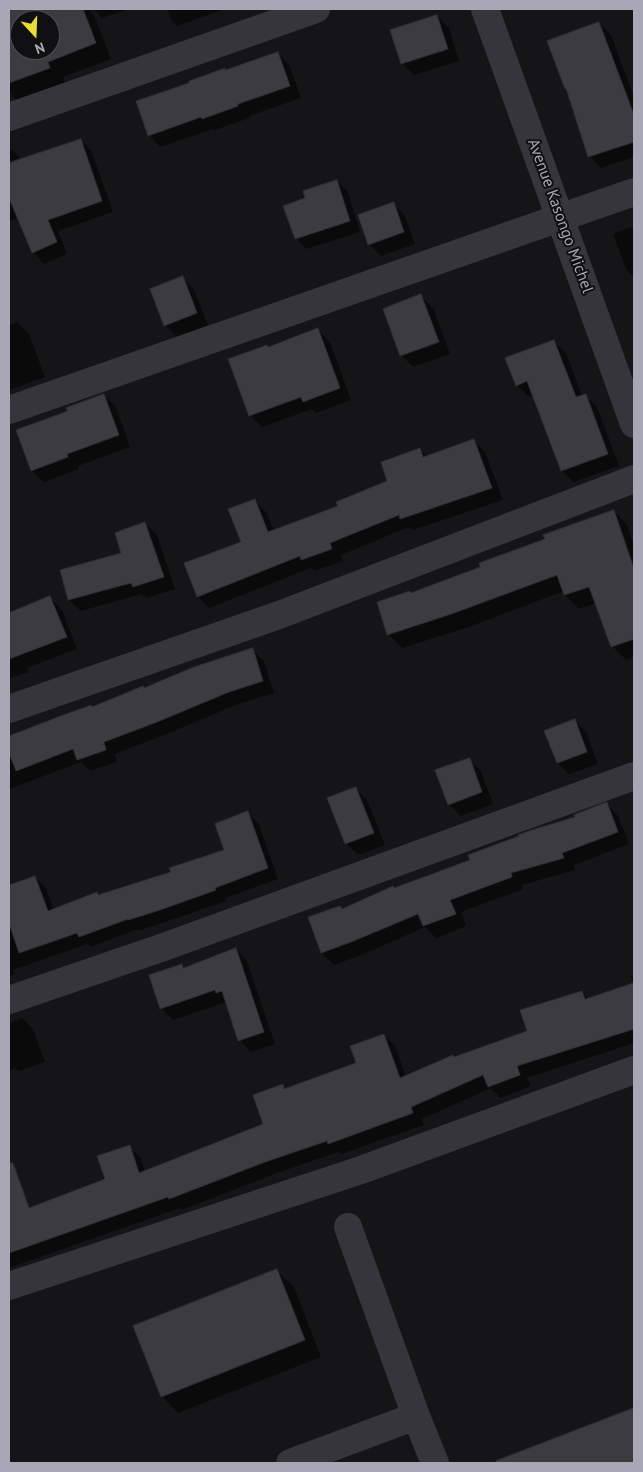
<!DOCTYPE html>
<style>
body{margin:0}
#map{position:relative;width:643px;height:1472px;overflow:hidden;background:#151416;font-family:"PT Sans",sans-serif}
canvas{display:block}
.frame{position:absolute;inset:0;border:10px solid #a7a7b6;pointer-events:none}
.north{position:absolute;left:10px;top:10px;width:50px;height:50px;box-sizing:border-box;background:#100f11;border:1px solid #4c4c53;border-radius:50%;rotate:160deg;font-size:14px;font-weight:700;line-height:20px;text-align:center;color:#a7a7b6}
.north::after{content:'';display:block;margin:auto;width:18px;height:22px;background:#e9dc39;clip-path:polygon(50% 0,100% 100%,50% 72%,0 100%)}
</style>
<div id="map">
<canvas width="643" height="1472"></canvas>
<div class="frame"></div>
<div class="north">N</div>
</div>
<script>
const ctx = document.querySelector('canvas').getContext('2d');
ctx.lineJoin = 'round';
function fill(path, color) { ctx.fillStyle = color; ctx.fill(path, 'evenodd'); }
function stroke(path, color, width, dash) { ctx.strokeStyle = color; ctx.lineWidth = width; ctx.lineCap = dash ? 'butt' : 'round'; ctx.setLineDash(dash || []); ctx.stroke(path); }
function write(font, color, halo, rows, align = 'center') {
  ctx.font = font + ' "PT Sans",sans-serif'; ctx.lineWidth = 4; ctx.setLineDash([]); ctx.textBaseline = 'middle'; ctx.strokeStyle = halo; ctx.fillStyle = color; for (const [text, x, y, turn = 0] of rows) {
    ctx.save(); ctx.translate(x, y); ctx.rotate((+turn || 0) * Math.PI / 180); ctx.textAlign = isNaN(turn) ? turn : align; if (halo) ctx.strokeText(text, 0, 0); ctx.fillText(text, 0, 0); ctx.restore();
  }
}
fill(new Path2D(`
 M 9,9 L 38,9 L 40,13 L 52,9 L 88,9 L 94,15 L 111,59 L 63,77 L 65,83 L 17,101 L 9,92 ZM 20,20 L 50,20 L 50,50 L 20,50 Z
 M 93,9 L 129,9 L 102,18 Z
 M 167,9 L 225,9 L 177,26 L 171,20 Z
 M 437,16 L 449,28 L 459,61 L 414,75 L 402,63 Z
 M 599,23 L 611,35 L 634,97 L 634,157 L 601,168 L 589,156 L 568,90 L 566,88 Z
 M 278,53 L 289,65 L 301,98 L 249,116 L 249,118 L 215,130 L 213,129 L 160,147 L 149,135 L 226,71 Z
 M 81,140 L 92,152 L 113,212 L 58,231 L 67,254 L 44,264 L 33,252 L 18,218 L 9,221 L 9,151 L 12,150 L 22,160 Z
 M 337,181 L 348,192 L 360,232 L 306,249 L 296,238 L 307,198 Z
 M 394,204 L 405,216 L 415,244 L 381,256 L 369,244 Z
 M 634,226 L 634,278 L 626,269 L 613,234 Z
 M 183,278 L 194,290 L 208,325 L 177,337 L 165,325 Z
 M 421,296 L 433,308 L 450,354 L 413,367 L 401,355 Z
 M 17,322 L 29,334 L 45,377 L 9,390 L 9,325 Z
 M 318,330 L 330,342 L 351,400 L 316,413 L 312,409 L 262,427 L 250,415 L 269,348 Z
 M 554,342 L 566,353 L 582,396 L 585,395 L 597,407 L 619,466 L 574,482 L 562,471 L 534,395 L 529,397 L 517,385 Z
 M 104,395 L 116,407 L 130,447 L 78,466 L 79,469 L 44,482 L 32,471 L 18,431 L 69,412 Z
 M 474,440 L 485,452 L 503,500 L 413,530 L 409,527 L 341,555 L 343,561 L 314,571 L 311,568 L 209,608 L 198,597 L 243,543 L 254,500 L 266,512 L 274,531 L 340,507 L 389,482 L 420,450 L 427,457 Z
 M 614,511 L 627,525 L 634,545 L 634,657 L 626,660 L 612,646 L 596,603 L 579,609 L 565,595 L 564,591 L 469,627 L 402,648 L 388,634 L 411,594 L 482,568 Z
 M 145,524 L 157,535 L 175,589 L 146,598 L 142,594 L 81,611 L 69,600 L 61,571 L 123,554 Z
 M 50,598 L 62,610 L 77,649 L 27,668 L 29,672 L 9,678 L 9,621 L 21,618 Z
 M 252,650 L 264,661 L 274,693 L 241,703 L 169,733 L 115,754 L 117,762 L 90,771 L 81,762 L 9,789 L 10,792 L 9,792 L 9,737 L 59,718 L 92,708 L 145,689 Z
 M 575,721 L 586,732 L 598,764 L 569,774 L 558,763 Z
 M 469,759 L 481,771 L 493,804 L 461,816 L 449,804 Z
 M 355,788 L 367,800 L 385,845 L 358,855 L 346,843 Z
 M 607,804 L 618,816 L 629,844 L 574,865 L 575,870 L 522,885 L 523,889 L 461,912 L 466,926 L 436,938 L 425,927 L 364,954 L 334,965 L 322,953 L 310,918 L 340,907 L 343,910 L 394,889 L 471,861 L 576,818 Z
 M 248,813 L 259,824 L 278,879 L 225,898 L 226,901 L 171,920 L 140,930 L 138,929 L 91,947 L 87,944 L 13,970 L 15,974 L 9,977 L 9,924 L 10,923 L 9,919 L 9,886 L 35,877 L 46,888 L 54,910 L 173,873 L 225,851 Z
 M 235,949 L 247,961 L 275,1044 L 251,1052 L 239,1040 L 227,1002 L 173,1020 L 161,1008 L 151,976 L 181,965 L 185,969 Z
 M 634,974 L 634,1043 L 527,1078 L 531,1086 L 500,1098 L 491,1088 L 422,1119 L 424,1125 L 341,1154 L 338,1152 L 277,1173 L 182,1210 L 180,1208 L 9,1268 L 9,1214 L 28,1207 L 29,1209 L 107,1180 L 129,1147 L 141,1158 L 145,1172 L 265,1124 L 282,1086 L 286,1090 L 357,1064 L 384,1035 L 396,1047 L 406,1077 L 528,1032 L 582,992 L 589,999 L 634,984 L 630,976 Z
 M 22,1018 L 33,1029 L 45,1062 L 18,1071 L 15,1068 L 9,1071 L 9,1023 Z
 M 277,1271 L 294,1287 L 321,1357 L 178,1413 L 162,1396 Z
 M 634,1409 L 634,1463 L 494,1463 Z`), '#0007');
const building = new Path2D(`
 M 9,9 L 83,9 L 96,43 L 48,62 L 50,68 L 9,83 ZM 20,20 L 50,20 L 50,50 L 20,50 Z
 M 437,15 L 448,49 L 401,64 L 390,30 Z
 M 599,22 L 634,115 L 634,142 L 588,157 L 566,88 L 565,89 L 547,41 Z
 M 278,52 L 290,86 L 238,104 L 238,106 L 202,119 L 201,117 L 148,136 L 136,101 L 189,83 L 189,81 L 225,68 L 225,70 Z
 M 81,139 L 102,201 L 48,220 L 57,242 L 32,253 L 9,198 L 9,163 Z
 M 337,180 L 350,221 L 295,239 L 283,206 L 305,198 L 303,191 Z
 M 394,202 L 404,232 L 368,245 L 358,215 Z
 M 183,276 L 197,313 L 164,326 L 150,289 Z
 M 421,294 L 439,342 L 400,356 L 383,309 Z
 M 318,328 L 340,388 L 303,402 L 301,397 L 249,416 L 228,359 L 267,345 L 268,347 Z
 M 554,340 L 576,397 L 586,394 L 608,454 L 561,471 L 527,381 L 516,386 L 505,358 Z
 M 104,394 L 119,435 L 67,454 L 68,457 L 31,471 L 16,430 L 68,411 L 66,408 Z
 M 474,439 L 492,488 L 400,519 L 399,515 L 330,543 L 332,549 L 301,560 L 300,556 L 197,597 L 184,563 L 241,542 L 228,509 L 255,499 L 268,532 L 338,506 L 336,502 L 387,481 L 381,462 L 420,448 L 423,457 Z
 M 614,510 L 634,569 L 634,639 L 611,647 L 589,587 L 564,595 L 557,575 L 454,613 L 387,635 L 377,602 L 410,591 L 411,593 L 480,567 L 479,563 L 545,539 L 543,535 Z
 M 145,522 L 164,577 L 133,587 L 131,583 L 68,600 L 60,570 L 121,553 L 115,533 Z
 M 50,596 L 67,637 L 9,659 L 9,613 Z
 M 253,648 L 263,681 L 229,692 L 157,722 L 104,742 L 106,750 L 77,760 L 73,749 L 16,771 L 9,753 L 9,736 L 58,717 L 91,705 L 92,707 L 143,686 L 144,688 L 194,667 Z
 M 575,719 L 587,752 L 557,763 L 544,731 Z
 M 470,758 L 482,792 L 448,805 L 435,770 Z
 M 356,787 L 374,833 L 345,844 L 327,798 Z
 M 607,802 L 618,832 L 562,853 L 564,858 L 511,873 L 512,877 L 450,900 L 456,914 L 423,926 L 418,914 L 351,942 L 321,953 L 308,917 L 340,906 L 342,909 L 393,886 L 394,888 L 470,860 L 468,855 L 519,836 L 518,835 L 532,830 L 575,817 L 574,815 Z
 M 248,811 L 268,868 L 215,888 L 216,890 L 160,910 L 128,920 L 128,919 L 79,937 L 77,933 L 19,953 L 9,923 L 9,885 L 35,876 L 48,911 L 97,892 L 98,895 L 171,872 L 169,868 L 224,850 L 215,824 Z
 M 236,948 L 264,1032 L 238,1041 L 222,991 L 216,993 L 215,990 L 160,1009 L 149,975 L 182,964 L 183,968 Z
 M 634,983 L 634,1029 L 517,1066 L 520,1075 L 488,1087 L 483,1075 L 411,1107 L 413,1113 L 328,1144 L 327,1141 L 265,1162 L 169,1199 L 168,1197 L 9,1253 L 9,1163 L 13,1163 L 29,1208 L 105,1179 L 97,1156 L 130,1145 L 139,1173 L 263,1124 L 253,1095 L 283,1084 L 284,1089 L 356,1063 L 350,1046 L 384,1034 L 400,1078 L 453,1055 L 454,1057 L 527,1031 L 520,1010 L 582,991 L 585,999 Z
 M 277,1269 L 305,1340 L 161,1397 L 133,1326 Z
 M 634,1408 L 634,1463 L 496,1463 L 496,1461 Z`);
fill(building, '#3c3b40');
stroke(building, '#2f2e32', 1);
stroke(new Path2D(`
 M 485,9 L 634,424
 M 9,117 L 316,9
 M 9,410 L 634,192
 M 9,709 L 279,615 L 634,479
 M 9,1000 L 161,948 L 634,776
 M 348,1227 L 416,1416 L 435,1463
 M 9,1286 L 361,1170 L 634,1070
 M 290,1463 L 416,1416`), '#36353b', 28);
write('16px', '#a7a7b6', '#100f11', [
 ["Avenue Kasongo Michel",560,216,70]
]);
</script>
